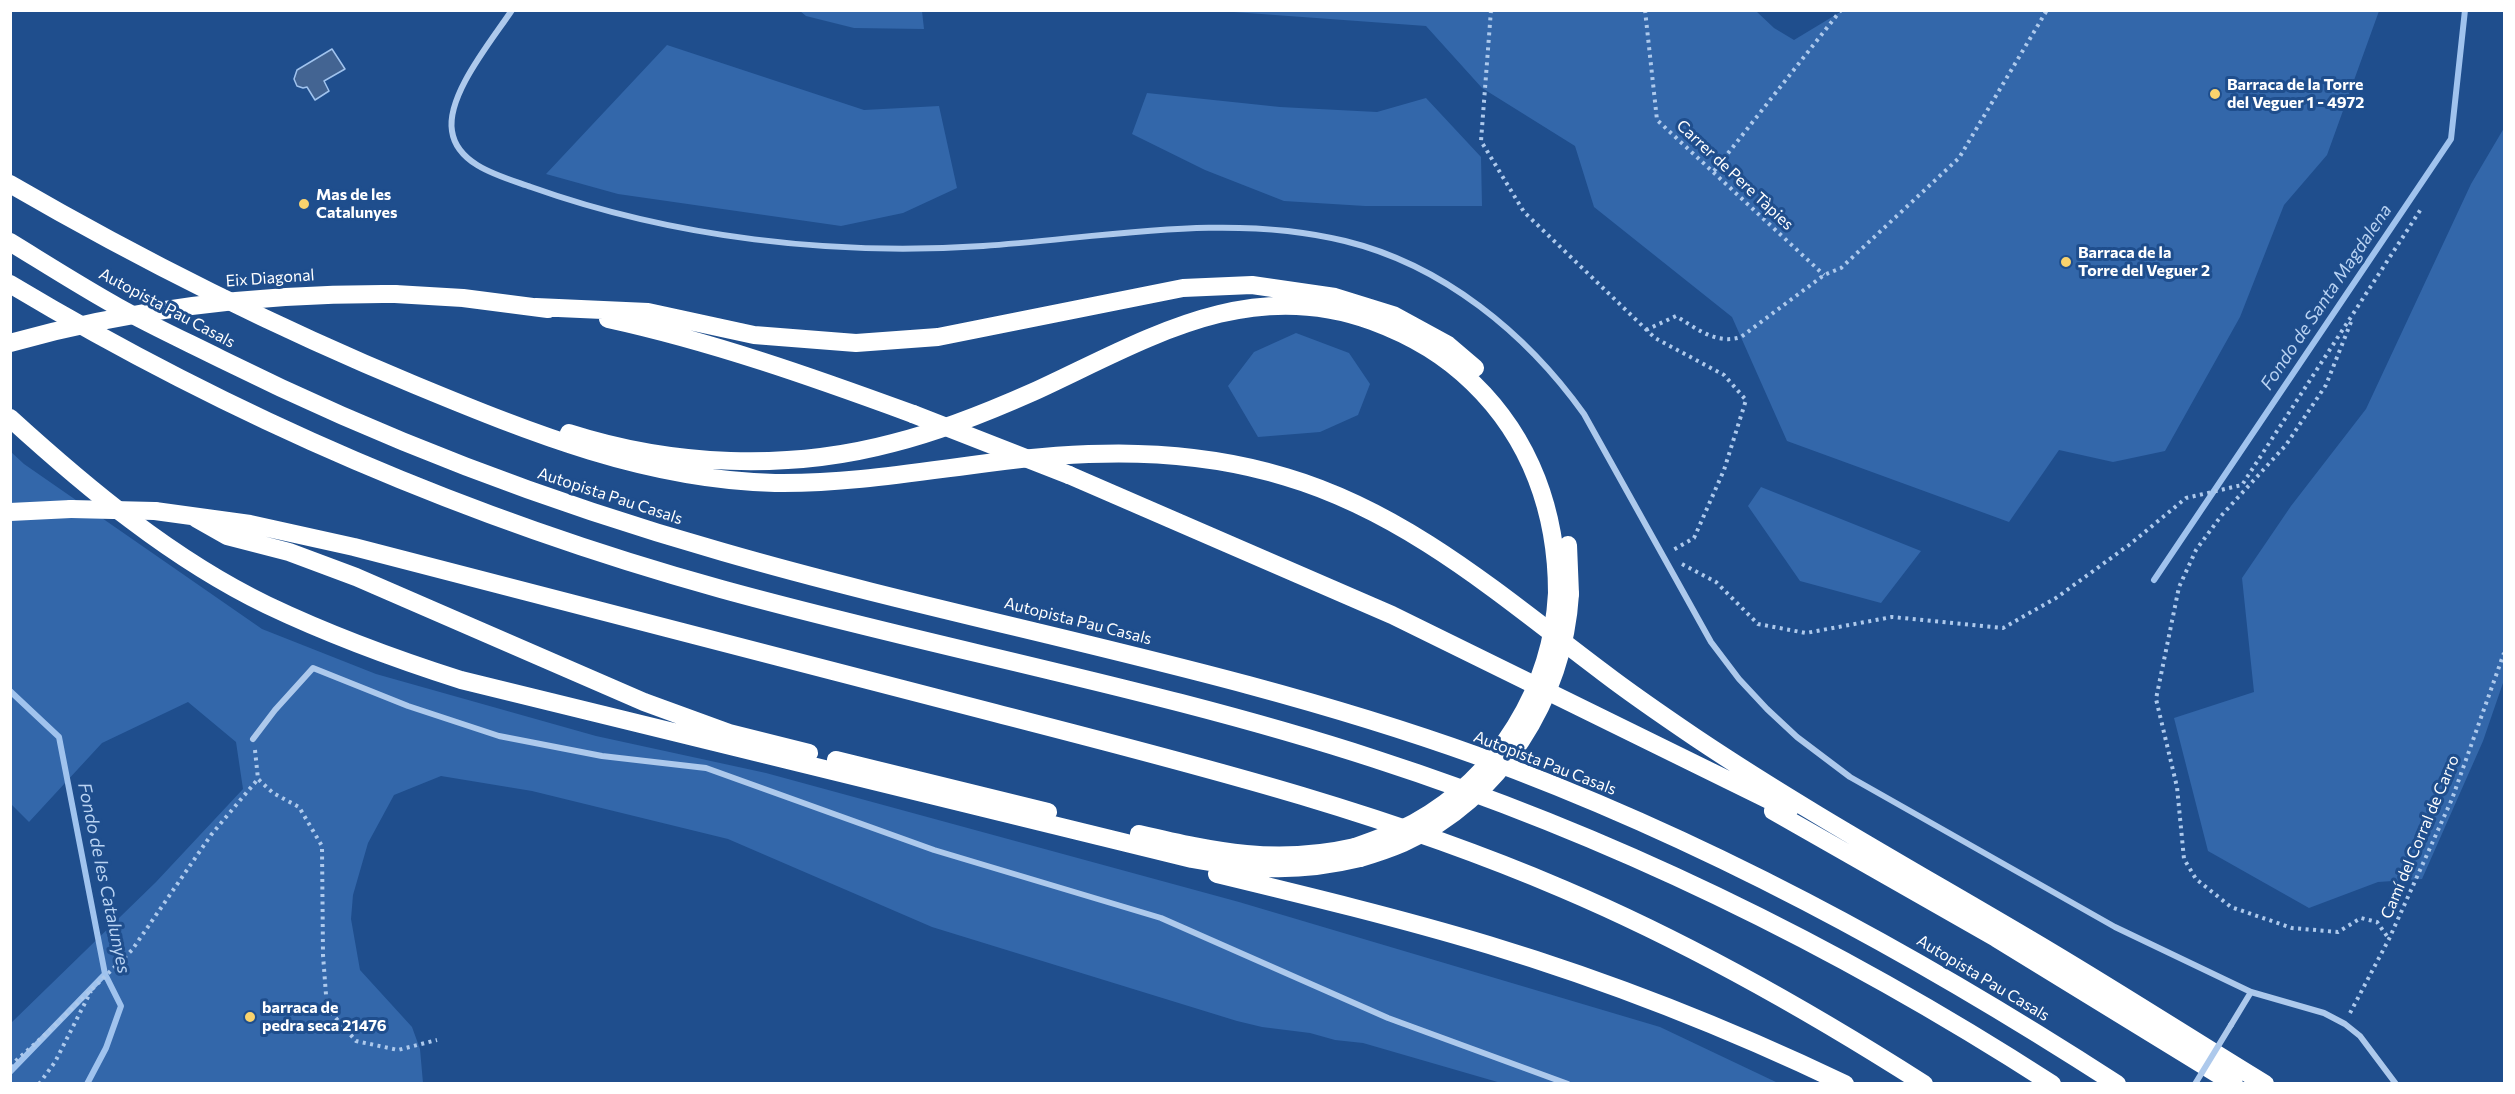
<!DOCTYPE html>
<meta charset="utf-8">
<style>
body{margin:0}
#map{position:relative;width:2515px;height:1094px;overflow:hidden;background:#1f4e8d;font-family:Commissioner,sans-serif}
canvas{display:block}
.frame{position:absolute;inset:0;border:12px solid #fff;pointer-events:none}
</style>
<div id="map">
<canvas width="2515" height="1094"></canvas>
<div class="frame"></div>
</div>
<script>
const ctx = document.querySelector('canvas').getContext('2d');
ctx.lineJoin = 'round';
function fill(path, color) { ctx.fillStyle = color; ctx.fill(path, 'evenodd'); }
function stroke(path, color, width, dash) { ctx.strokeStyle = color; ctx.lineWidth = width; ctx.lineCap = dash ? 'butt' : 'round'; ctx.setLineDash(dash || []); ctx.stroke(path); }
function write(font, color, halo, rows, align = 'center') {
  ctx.font = font + ' Commissioner,sans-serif'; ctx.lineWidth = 6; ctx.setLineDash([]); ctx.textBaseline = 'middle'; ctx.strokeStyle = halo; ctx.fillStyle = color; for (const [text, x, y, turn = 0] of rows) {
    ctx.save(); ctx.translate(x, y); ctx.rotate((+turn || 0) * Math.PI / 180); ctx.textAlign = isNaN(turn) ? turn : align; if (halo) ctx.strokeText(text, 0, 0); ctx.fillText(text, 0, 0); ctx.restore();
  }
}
fill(new Path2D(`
 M 800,11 L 922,11 L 924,29 L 854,28 L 806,16 Z
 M 1220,11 L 1756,11 L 1774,28 L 1794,40 L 1842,11 L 2379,11 L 2327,155 L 2284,205 L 2240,317 L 2165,451 L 2113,462 L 2059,450 L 2009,522 L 1787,441 L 1732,317 L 1594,207 L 1575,146 L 1482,88 L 1426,26 Z
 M 667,45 L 864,110 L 939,106 L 957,188 L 903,213 L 841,226 L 618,194 L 546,174 Z
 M 1147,93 L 1280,107 L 1377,112 L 1426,98 L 1481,157 L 1482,206 L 1365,206 L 1284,201 L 1205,170 L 1132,134 Z
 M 2504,128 L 2504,680 L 2483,741 L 2422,879 L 2378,882 L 2309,908 L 2208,851 L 2174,718 L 2254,692 L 2242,578 L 2291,506 L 2366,409 L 2471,184 Z
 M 1296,333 L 1349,353 L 1370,384 L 1358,415 L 1320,432 L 1258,437 L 1228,386 L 1254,352 Z
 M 10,451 L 24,464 L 262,629 L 376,674 L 596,736 L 766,773 L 1239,902 L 1660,1027 L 1778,1083 L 1501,1083 L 1363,1043 L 1335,1040 L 1310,1033 L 1262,1027 L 1237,1021 L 932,927 L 728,839 L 532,791 L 441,776 L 394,795 L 368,843 L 353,895 L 351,919 L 360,970 L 412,1027 L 420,1049 L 423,1083 L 11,1083 L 11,1023 L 156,882 L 243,789 L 236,742 L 188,702 L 102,743 L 29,822 L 11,804 Z
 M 1761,487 L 1921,551 L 1881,603 L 1800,581 L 1748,506 Z`), '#3367aa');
const water = new Path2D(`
 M 332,49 L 345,69 L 324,81 L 329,91 L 315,100 L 307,87 L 303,88 L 297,86 L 294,79 L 297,70 Z`);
fill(water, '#436492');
stroke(water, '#a0c3ee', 1.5);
stroke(new Path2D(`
 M 2154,580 L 2451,139 L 2465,10
 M 10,691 L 59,737 L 105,974 L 121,1006 L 106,1048 L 87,1084
 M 10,1072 L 105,974`), '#a0c3ee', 6);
stroke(new Path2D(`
 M 1491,10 L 1481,141 L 1524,212 L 1655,338 L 1724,375 L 1746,400 L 1724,470 L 1694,538 L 1673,550
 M 1645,10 L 1657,120 L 1824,275
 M 1714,171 L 1841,10
 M 2351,322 L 2326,385 L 2286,445 L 2221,516 L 2196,550 L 2179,587 L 2156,699 L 2177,787 L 2184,859 L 2196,879 L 2231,907 L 2292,928 L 2338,932 L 2361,918 L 2377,922 L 2389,939
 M 1646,330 L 1676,316 C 1697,329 1717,345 1741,337 L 1824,275 L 1841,268 L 1959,158 L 2047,10
 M 1682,564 L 1716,582 L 1758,624 L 1806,633 L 1892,617 L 2003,628 L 2056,598 L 2129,545 L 2186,498 L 2242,485 L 2421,209
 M 255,750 L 258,779 L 273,793 L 299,807 L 322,846 L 323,955 L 327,1008 L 356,1041 L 398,1050 L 437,1040
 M 2350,1013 L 2389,939 L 2452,799 L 2504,653
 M 10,1066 L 47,1033 L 132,950 L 211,835 L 258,779
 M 39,1084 L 55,1062 L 91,991`), '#adc9ec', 4, [3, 4.5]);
stroke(new Path2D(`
 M 512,10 C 493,39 446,95 452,131 C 457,166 503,177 531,187 C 674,238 833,256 983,246 C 1101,238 1229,212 1345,241 C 1443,265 1526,333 1584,414 L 1711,642 L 1739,679 L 1767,709 L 1797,737 L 1850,777 L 2115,927 L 2251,992 L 2324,1013 L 2345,1024 L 2360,1036 L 2396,1084
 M 253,739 L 275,710 L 313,668 L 408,706 L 499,736 L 602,756 L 706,768 L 934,850 L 1161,918 L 1388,1018 L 1568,1084
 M 2231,1025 L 2251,992`), '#adc9ec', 6);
stroke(new Path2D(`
 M 10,184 C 141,260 275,327 415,385 C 531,433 647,480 775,483 C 847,484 917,472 988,463 C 1088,450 1188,447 1286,477 C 1408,513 1504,598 1604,673 C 1634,696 1665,717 1696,738 C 1811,815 1932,881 2051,952 C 2123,995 2193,1040 2265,1084
 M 10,242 C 46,264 82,287 118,307 C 152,326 187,342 221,359 C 382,439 550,503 723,552 C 973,624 1230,667 1475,755 C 1703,838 1914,953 2117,1084
 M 10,284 C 232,417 472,520 721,589 C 938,649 1160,689 1375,759 C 1613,836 1841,948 2052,1084
 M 395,294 L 463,298 L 548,309
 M 536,307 L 648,312 L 754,335 L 856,343 L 938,337 L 1183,288 L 1252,285 L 1335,297 L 1393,315 L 1448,345 L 1475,368
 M 608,319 C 713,342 812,377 913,414
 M 10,418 C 88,489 172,559 267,605 C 330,635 395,659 461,680 L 1192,859 C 1253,870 1298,873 1360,858
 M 569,433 C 672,466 788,471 893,443 C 941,431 988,412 1033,392 C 1144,341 1246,275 1372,321 C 1410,335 1445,355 1473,383 C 1531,439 1557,513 1557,593
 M 1069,475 L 1392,615 L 1789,810
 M 155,511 L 250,524 L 354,547 C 568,603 782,658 995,713 C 1188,763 1379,810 1563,889 C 1690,943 1808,1010 1924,1084
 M 10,512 L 71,509
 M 197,519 L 227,536 L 289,552 L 356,577 L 644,702 L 729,733 L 809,753
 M 1568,545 L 1570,594
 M 836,760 L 1048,812
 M 1773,811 L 1996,938 L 2234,1084
 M 1139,834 C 1216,852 1276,865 1355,847
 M 1217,874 C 1308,896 1399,918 1489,945 C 1611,982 1730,1029 1845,1084`), '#fff', 18);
stroke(new Path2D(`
 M 2195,1084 L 2231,1025`), '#adc9ec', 6);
stroke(new Path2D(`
 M 10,343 C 137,307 264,293 395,294
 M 913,414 L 1069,475
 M 71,509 L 155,511
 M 1355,847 C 1375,840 1395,833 1414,823 C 1499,776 1552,688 1557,593
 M 1360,858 C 1374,854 1389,849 1403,843 C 1500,800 1564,698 1570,594`), '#fff', 18);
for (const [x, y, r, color] of [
 [2215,94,6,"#fad36d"],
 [304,204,6,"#fad36d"],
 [2066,262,6,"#fad36d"],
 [250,1017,6,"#fad36d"]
]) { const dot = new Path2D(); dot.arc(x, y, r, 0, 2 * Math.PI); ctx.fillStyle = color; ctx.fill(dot); stroke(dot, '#1f4e8d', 2); }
write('bold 16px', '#fff', '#1f4e8d', [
 ["Barraca de la Torre",2227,85],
 ["del Veguer 1 - 4972",2227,103],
 ["Mas de les",316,195],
 ["Catalunyes",316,213],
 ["Barraca de la",2078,253],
 ["Torre del Veguer 2",2078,271],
 ["barraca de",262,1008],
 ["pedra seca 21476",262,1026]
], 'left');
write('16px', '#fff', '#1f4e8d', [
 ["Carrer de Pere Tàpies",1735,175,43],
 ["Eix Diagonal",270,278,-4],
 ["Autopista Pau Casals",167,308,28],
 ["Autopista Pau Casals",610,496,18],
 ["Autopista Pau Casals",1078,621,14],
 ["Autopista Pau Casals",1545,763,21],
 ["Camí del Corral de Carro",2420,837,-67],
 ["Autopista Pau Casals",1983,978,31]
]);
write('italic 18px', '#b9d3f3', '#1f4e8d', [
 ["Fondo de Santa Magdalena",2326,297,-56],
 ["Fondo de les Catalunyes",104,878,78]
]);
</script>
